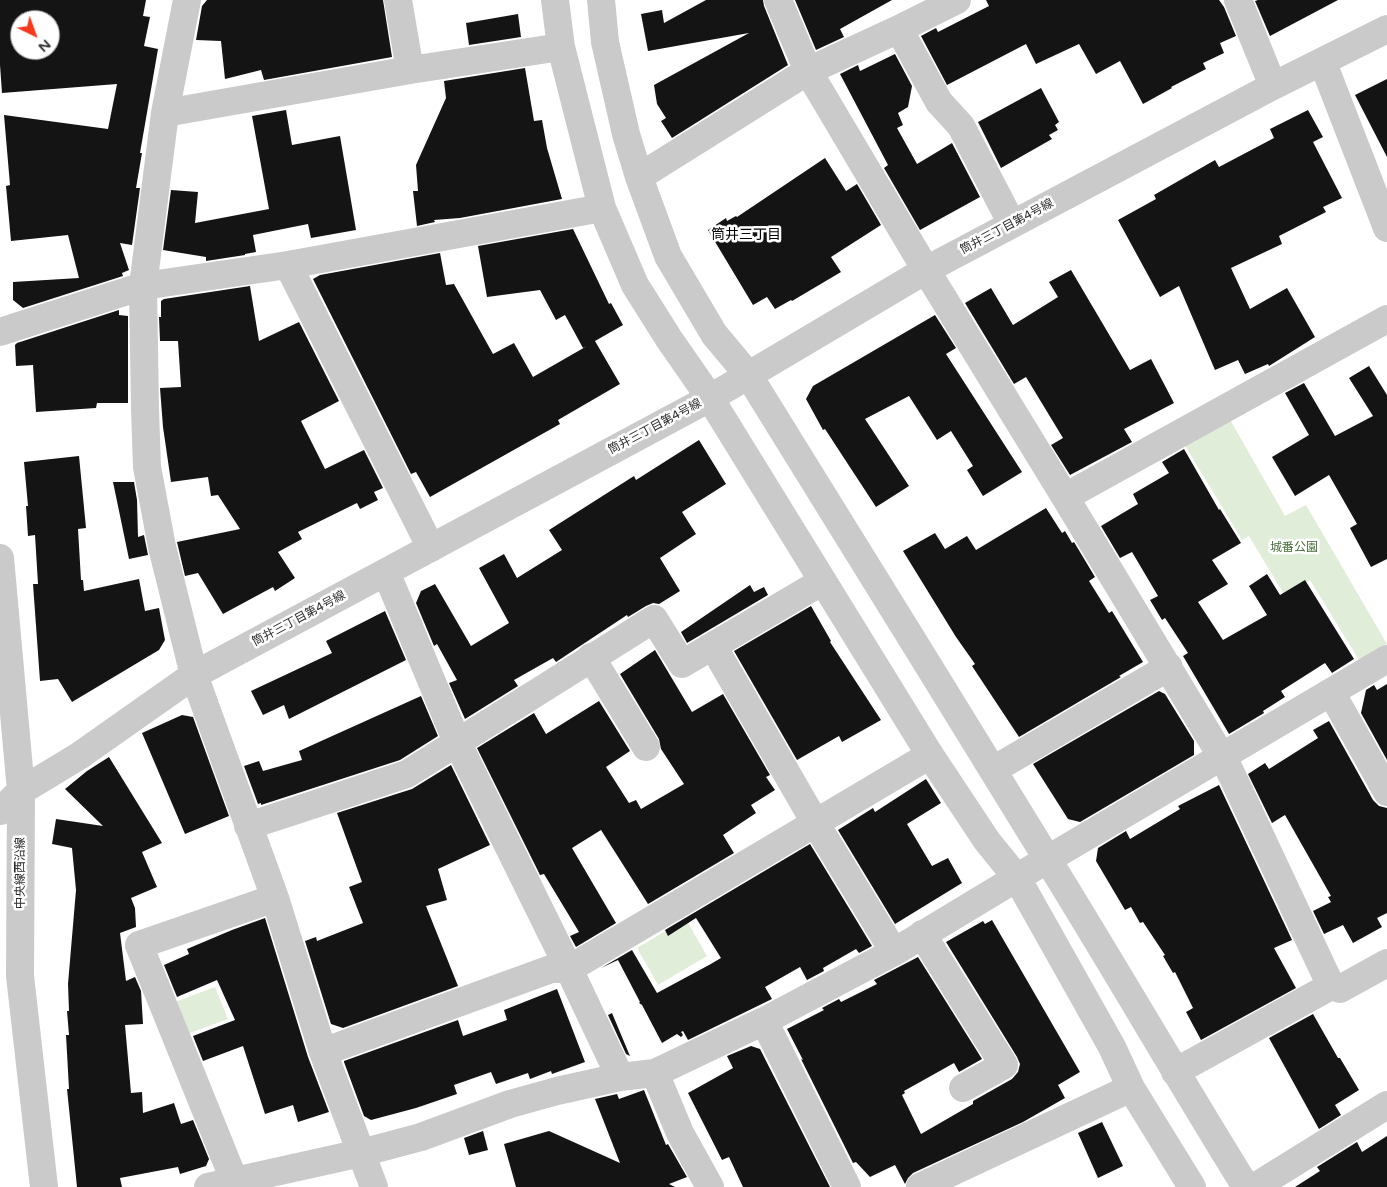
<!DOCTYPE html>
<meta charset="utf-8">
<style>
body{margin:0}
#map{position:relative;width:1387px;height:1187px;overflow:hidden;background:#fff;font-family:"Varela Round",sans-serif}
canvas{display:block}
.north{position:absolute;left:10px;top:10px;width:50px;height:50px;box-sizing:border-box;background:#fff;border:1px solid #ababab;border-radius:50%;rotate:138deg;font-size:14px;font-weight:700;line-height:20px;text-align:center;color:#2d2d2d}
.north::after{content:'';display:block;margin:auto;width:18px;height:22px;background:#f73a1d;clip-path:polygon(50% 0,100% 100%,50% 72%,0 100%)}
</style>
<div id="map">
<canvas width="1387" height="1187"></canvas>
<div class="north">N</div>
</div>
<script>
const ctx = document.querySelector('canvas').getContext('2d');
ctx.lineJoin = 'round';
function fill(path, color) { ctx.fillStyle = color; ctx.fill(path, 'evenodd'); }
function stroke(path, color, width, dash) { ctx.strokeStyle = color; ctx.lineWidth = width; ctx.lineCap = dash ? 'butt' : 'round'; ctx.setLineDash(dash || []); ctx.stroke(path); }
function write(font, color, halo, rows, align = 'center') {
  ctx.font = font + ' "Varela Round","Noto Sans JP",sans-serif'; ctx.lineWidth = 5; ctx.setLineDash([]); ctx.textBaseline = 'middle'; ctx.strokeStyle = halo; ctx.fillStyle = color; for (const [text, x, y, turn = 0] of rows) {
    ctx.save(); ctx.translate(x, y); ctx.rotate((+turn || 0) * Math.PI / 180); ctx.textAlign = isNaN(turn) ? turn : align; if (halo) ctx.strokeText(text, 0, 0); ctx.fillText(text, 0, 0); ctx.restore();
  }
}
fill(new Path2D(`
 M 1229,418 L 1285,516 L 1306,505 L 1387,644 L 1359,660 L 1310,580 L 1285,596 L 1249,536 L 1242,540 L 1184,444 Z
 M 686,919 L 707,956 L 658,985 L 637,948 Z
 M 215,987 L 228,1019 L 179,1037 L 167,1005 Z`), '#e0edd9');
fill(new Path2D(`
 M 0,0 L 146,0 L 143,16 L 150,17 L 144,46 L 158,49 L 140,153 L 142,153 L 136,188 L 140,188 L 132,245 L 120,243 L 129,270 L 122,273 L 123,276 L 23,308 L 13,300 L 13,282 L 79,278 L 68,235 L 11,241 L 6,186 L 10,185 L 4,115 L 108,129 L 117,84 L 2,93 L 0,65 ZM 20,20 L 50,20 L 50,50 L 20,50 Z
 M 207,0 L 383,0 L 392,57 L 264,80 L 261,70 L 225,79 L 221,41 L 196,40 L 202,6 Z
 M 706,0 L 763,0 L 764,6 L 788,65 L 672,138 L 661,121 L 666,118 L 657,104 L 654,85 L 749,33 L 648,51 L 641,14 L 662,10 L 664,23 Z
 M 795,0 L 892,0 L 840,29 L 844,37 L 816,50 Z
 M 986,0 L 1219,0 L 1224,7 L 1236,36 L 1220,43 L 1224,53 L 1203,63 L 1206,69 L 1171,87 L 1172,88 L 1143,104 L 1120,61 L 1096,74 L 1079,44 L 1036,64 L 1026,44 L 947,85 L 921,36 L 936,28 L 938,32 L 989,6 Z
 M 1258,0 L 1338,0 L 1270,36 L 1255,1 Z
 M 518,14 L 521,37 L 469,45 L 466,23 Z
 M 895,54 L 912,86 L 908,107 L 898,113 L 903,125 L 897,128 L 917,164 L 952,143 L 980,197 L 920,230 L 884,168 L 888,165 L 840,74 L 858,65 L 860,71 Z
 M 525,68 L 534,121 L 542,120 L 547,148 L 562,199 L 460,218 L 434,220 L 435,222 L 417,226 L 413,191 L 418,191 L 416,165 L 446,98 L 444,81 Z
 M 1387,79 L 1387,157 L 1355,95 Z
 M 1041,88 L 1059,122 L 1055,125 L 1058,130 L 1049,135 L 1052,139 L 1001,168 L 978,122 Z
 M 286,110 L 292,145 L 340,136 L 356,230 L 311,238 L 308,224 L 253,235 L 256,252 L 245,254 L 245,255 L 206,261 L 206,257 L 163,250 L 171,190 L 198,192 L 195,223 L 269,209 L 252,116 Z
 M 1308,110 L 1323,137 L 1313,142 L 1342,198 L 1323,207 L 1326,212 L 1279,236 L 1282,244 L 1231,268 L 1250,309 L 1287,288 L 1315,337 L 1269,366 L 1268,364 L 1245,374 L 1238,360 L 1215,370 L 1179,286 L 1160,297 L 1118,220 L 1156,199 L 1154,195 L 1215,160 L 1219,167 L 1274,138 L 1270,129 Z
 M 825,158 L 846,191 L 857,184 L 881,225 L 831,257 L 841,272 L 792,301 L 791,300 L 775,309 L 767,297 L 753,305 L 708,230 L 726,218 L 727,221 L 736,216 L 737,217 Z
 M 573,229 L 609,304 L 611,303 L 623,325 L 595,341 L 620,384 L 558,420 L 560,424 L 430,497 L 416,472 L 411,474 L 313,279 L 320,275 L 440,253 L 446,285 L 454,284 L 493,354 L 514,343 L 533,377 L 587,346 L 583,348 L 565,315 L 556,320 L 540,290 L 487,297 L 478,246 Z
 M 1071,270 L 1130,370 L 1151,359 L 1174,403 L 1124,429 L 1132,442 L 1070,475 L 1051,445 L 1063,438 L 1026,377 L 1014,384 L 965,303 L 991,288 L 1013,325 L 1058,297 L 1049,282 Z
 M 250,286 L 259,341 L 299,322 L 339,401 L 301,421 L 325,469 L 364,450 L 383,488 L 374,492 L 378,500 L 360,509 L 357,503 L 298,532 L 302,539 L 278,552 L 295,578 L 275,591 L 273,587 L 223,614 L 198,573 L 185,576 L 177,542 L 240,529 L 218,495 L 211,496 L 208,477 L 171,482 L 163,427 L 160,388 L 181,387 L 178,341 L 160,341 L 159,317 L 161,317 L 161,301 L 164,299 Z
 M 119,310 L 119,315 L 128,316 L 128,403 L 97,403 L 96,408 L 36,412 L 33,365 L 16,366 L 15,345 L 17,343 Z
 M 935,315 L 956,348 L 946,354 L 1022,472 L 983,496 L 967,470 L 973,466 L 951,431 L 937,440 L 909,396 L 865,419 L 909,486 L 876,507 L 825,429 L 823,430 L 806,399 L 813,386 Z
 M 1369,366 L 1387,395 L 1387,559 L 1371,567 L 1350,528 L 1357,524 L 1329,475 L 1295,496 L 1272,457 L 1309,435 L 1285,393 L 1304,383 L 1335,436 L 1373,416 L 1349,378 Z
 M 699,440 L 726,484 L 682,512 L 696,534 L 660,558 L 680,591 L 659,604 L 653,603 L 646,606 L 628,617 L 627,615 L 556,662 L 553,658 L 514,680 L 518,686 L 465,719 L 449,683 L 457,680 L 437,644 L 434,646 L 416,603 L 421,591 L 435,584 L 471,646 L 509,623 L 479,568 L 504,554 L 517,578 L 562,550 L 549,530 L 634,476 L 636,480 Z
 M 1184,449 L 1219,510 L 1220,509 L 1241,543 L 1212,560 L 1228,584 L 1198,602 L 1223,640 L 1267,615 L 1249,586 L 1267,574 L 1280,595 L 1305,580 L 1354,659 L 1332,673 L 1325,663 L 1281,691 L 1285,697 L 1263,711 L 1264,713 L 1229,734 L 1183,656 L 1188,653 L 1165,618 L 1162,620 L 1150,600 L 1158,596 L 1132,552 L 1120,558 L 1101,526 L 1138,504 L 1133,494 L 1169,473 L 1162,462 Z
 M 79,456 L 86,528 L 78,529 L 81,580 L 83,580 L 84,591 L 139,579 L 145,611 L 159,608 L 165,640 L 159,650 L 72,702 L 58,679 L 40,681 L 33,584 L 38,584 L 35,535 L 28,536 L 26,506 L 28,506 L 24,462 Z
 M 113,482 L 134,482 L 137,500 L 138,537 L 144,535 L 148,555 L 129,559 Z
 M 1046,508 L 1062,533 L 1065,531 L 1072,543 L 1074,542 L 1095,577 L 1089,581 L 1109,613 L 1112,611 L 1143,662 L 1119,676 L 1121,677 L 1019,737 L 972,666 L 975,664 L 956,637 L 903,551 L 935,533 L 945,549 L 967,536 L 976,550 Z
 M 750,585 L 754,592 L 764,587 L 768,595 L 687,643 L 681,632 Z
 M 811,606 L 831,641 L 830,642 L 881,720 L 842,742 L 839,736 L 797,760 L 734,651 Z
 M 385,611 L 406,660 L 289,719 L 284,705 L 263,715 L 251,691 L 332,653 L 326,641 Z
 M 655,650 L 692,712 L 723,694 L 770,775 L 766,777 L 775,790 L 751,805 L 756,813 L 723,835 L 734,853 L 648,904 L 601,830 L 572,848 L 616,923 L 576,947 L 570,936 L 579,932 L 544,874 L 540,875 L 477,748 L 534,713 L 546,734 L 599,701 L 630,751 L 606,767 L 629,803 L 636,800 L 641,809 L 684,784 L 661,749 L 659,739 L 620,674 Z
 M 1387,684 L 1387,760 L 1361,713 L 1366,690 L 1374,685 L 1377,690 Z
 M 1159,691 L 1165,694 L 1194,741 L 1194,755 L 1080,822 L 1068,819 L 1033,764 Z
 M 421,696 L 438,736 L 400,760 L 261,805 L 261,803 L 258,804 L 244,766 L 259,761 L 263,771 L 302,760 L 299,751 Z
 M 182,715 L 193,717 L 229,816 L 185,834 L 142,733 Z
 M 1329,721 L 1373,800 L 1379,806 L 1387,808 L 1387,913 L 1377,918 L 1382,927 L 1353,943 L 1343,925 L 1324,934 L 1313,911 L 1331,902 L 1328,897 L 1331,896 L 1285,815 L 1272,823 L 1248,774 L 1265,763 L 1269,769 L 1318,738 L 1313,730 Z
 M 109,757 L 162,843 L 142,852 L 157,887 L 131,898 L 135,908 L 136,927 L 120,933 L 126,981 L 135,977 L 141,991 L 143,1024 L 125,1025 L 131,1093 L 142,1092 L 143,1113 L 174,1103 L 181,1124 L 193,1120 L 209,1159 L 206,1166 L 180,1174 L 178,1167 L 120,1178 L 122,1187 L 77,1187 L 67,1089 L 69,1089 L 66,1035 L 69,1035 L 67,1011 L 69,1011 L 68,984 L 76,890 L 72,848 L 52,844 L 56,819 L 103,826 L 65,789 L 87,771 Z
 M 451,765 L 490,845 L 438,869 L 447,900 L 426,906 L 458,986 L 343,1028 L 331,1024 L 305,941 L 316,937 L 317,941 L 363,923 L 349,887 L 362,882 L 337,813 L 412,789 Z
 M 926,779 L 941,803 L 907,824 L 932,866 L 948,858 L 962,883 L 895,924 L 838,830 L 873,808 L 875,812 Z
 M 1219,785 L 1292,940 L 1274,948 L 1296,988 L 1201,1040 L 1186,1012 L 1193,1008 L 1175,972 L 1173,973 L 1163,956 L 1165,955 L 1143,922 L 1140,923 L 1131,907 L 1125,910 L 1096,861 L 1098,848 L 1126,831 L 1130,839 L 1180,809 L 1178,806 Z
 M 810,844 L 872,946 L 859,953 L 856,949 L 823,968 L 824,971 L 807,980 L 800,967 L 765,987 L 772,999 L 688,1040 L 683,1031 L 681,1032 L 683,1035 L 681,1037 L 677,1034 L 662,1043 L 642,1005 L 639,1003 L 640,1002 L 618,960 L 601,968 L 632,950 L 657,993 L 709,965 L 721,958 L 696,918 L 668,936 L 665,930 Z
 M 265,918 L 308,1057 L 329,1112 L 298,1122 L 293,1105 L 265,1114 L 243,1046 L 203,1061 L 193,1036 L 235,1020 L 217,980 L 177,997 L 164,965 L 189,954 L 187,949 L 232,930 Z
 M 992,920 L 1080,1072 L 1058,1085 L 1065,1098 L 1023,1122 L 913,1173 L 908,1178 L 905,1184 L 895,1165 L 870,1177 L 856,1162 L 853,1163 L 801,1059 L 803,1060 L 787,1029 L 824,1010 L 822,1008 L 839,999 L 841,1002 L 877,984 L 874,980 L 918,957 L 982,1059 L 959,1072 L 954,1063 L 904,1091 L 905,1093 L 902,1095 L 921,1134 L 973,1104 L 973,1101 L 1012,1079 L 1018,1072 L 1020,1064 L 1017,1057 L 946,942 L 983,921 L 985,924 Z
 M 557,989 L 585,1062 L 552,1074 L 551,1071 L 530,1079 L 528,1073 L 496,1084 L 491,1072 L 454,1085 L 457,1094 L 416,1108 L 371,1120 L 364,1116 L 344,1062 L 344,1061 L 458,1020 L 463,1036 L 507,1020 L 504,1010 Z
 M 612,1013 L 630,1056 L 626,1054 L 608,1015 Z
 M 1313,1014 L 1338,1058 L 1340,1058 L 1359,1090 L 1335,1105 L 1341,1115 L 1319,1129 L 1269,1038 Z
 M 751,1046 L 760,1049 L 830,1187 L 743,1187 L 729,1157 L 722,1160 L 688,1093 L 733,1068 L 727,1056 Z
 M 644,1090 L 666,1145 L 668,1144 L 687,1177 L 669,1184 L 675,1187 L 516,1187 L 504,1144 L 549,1131 L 620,1163 L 595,1099 L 617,1094 L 619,1099 Z
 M 1102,1122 L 1123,1166 L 1098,1178 L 1078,1133 Z
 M 483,1131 L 488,1150 L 469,1155 L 464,1138 Z
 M 1387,1136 L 1387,1187 L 1295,1187 L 1320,1171 L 1317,1167 L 1357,1142 L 1362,1152 Z`), '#141414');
stroke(new Path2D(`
 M 187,0 L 165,113 L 143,286 L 145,409 L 147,467 L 162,547 L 194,675 L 275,898 L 323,1052 L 374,1187
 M 398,0 L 410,70
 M 555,0 L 561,47 L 602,208 L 635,285 L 669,339 L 710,398 L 930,755 L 987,841 L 1017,878 L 1112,1047 L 1131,1088 L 1192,1187
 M 601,0 L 605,42 L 626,134 L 639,177 L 668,256 L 714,334 L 749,376 C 849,538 949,698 1048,860 C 1115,968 1179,1079 1246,1187
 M 778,0 L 808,71 L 926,270 L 1065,497 L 1228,767 L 1331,986
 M 1238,0 L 1273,86
 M 899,29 L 939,102 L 961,126 L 1012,224
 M 1323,63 L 1387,228
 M 165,113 L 410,70 L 561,47
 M 639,177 L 808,71 L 899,29 L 957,0
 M 288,265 L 431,548
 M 0,332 L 143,286 L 288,265 L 602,208
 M 1065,497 L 1387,319
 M 0,558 L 21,791 L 20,976 L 44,1187
 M 386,572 L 457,742 L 569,969 L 620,1077
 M 713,646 L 816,824 L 894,952
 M 591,657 L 646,747
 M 1331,692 L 1387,792
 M 993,770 L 1169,667
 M 0,811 L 21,791 L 79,756 L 194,675 L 710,398 L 926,270 L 1273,86 L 1387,29
 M 248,826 L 407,774 L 654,619 L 682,664 L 823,581
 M 922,934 L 1004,1065 L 963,1088
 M 764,1021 L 847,1187
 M 323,1052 L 551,969 L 569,969 L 930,755
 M 1175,1072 L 1331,986 L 1340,989 L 1387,963
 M 655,1073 L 680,1133 L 710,1187
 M 234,1180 L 139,945 L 275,898
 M 208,1187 L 361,1153 L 421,1137 L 510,1104 L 557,1091 L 620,1077 L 655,1073 L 764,1021 L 894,952 L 1048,859 L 1387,659
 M 920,1187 L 1131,1088
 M 1255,1187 L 1387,1105`), '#cacaca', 28);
write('12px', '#2d2d2d', '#fff', [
 ["筒井三丁目第4号線",1007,227,-28],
 ["筒井三丁目第4号線",655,427,-28],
 ["筒井三丁目第4号線",299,619,-28],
 ["中央線西沿線",21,873,-90]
]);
write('12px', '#456d36', '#fff', [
 ["城番公園",1294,548]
]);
write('14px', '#000', '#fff', [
 ["筒井三丁目",746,235]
]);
</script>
